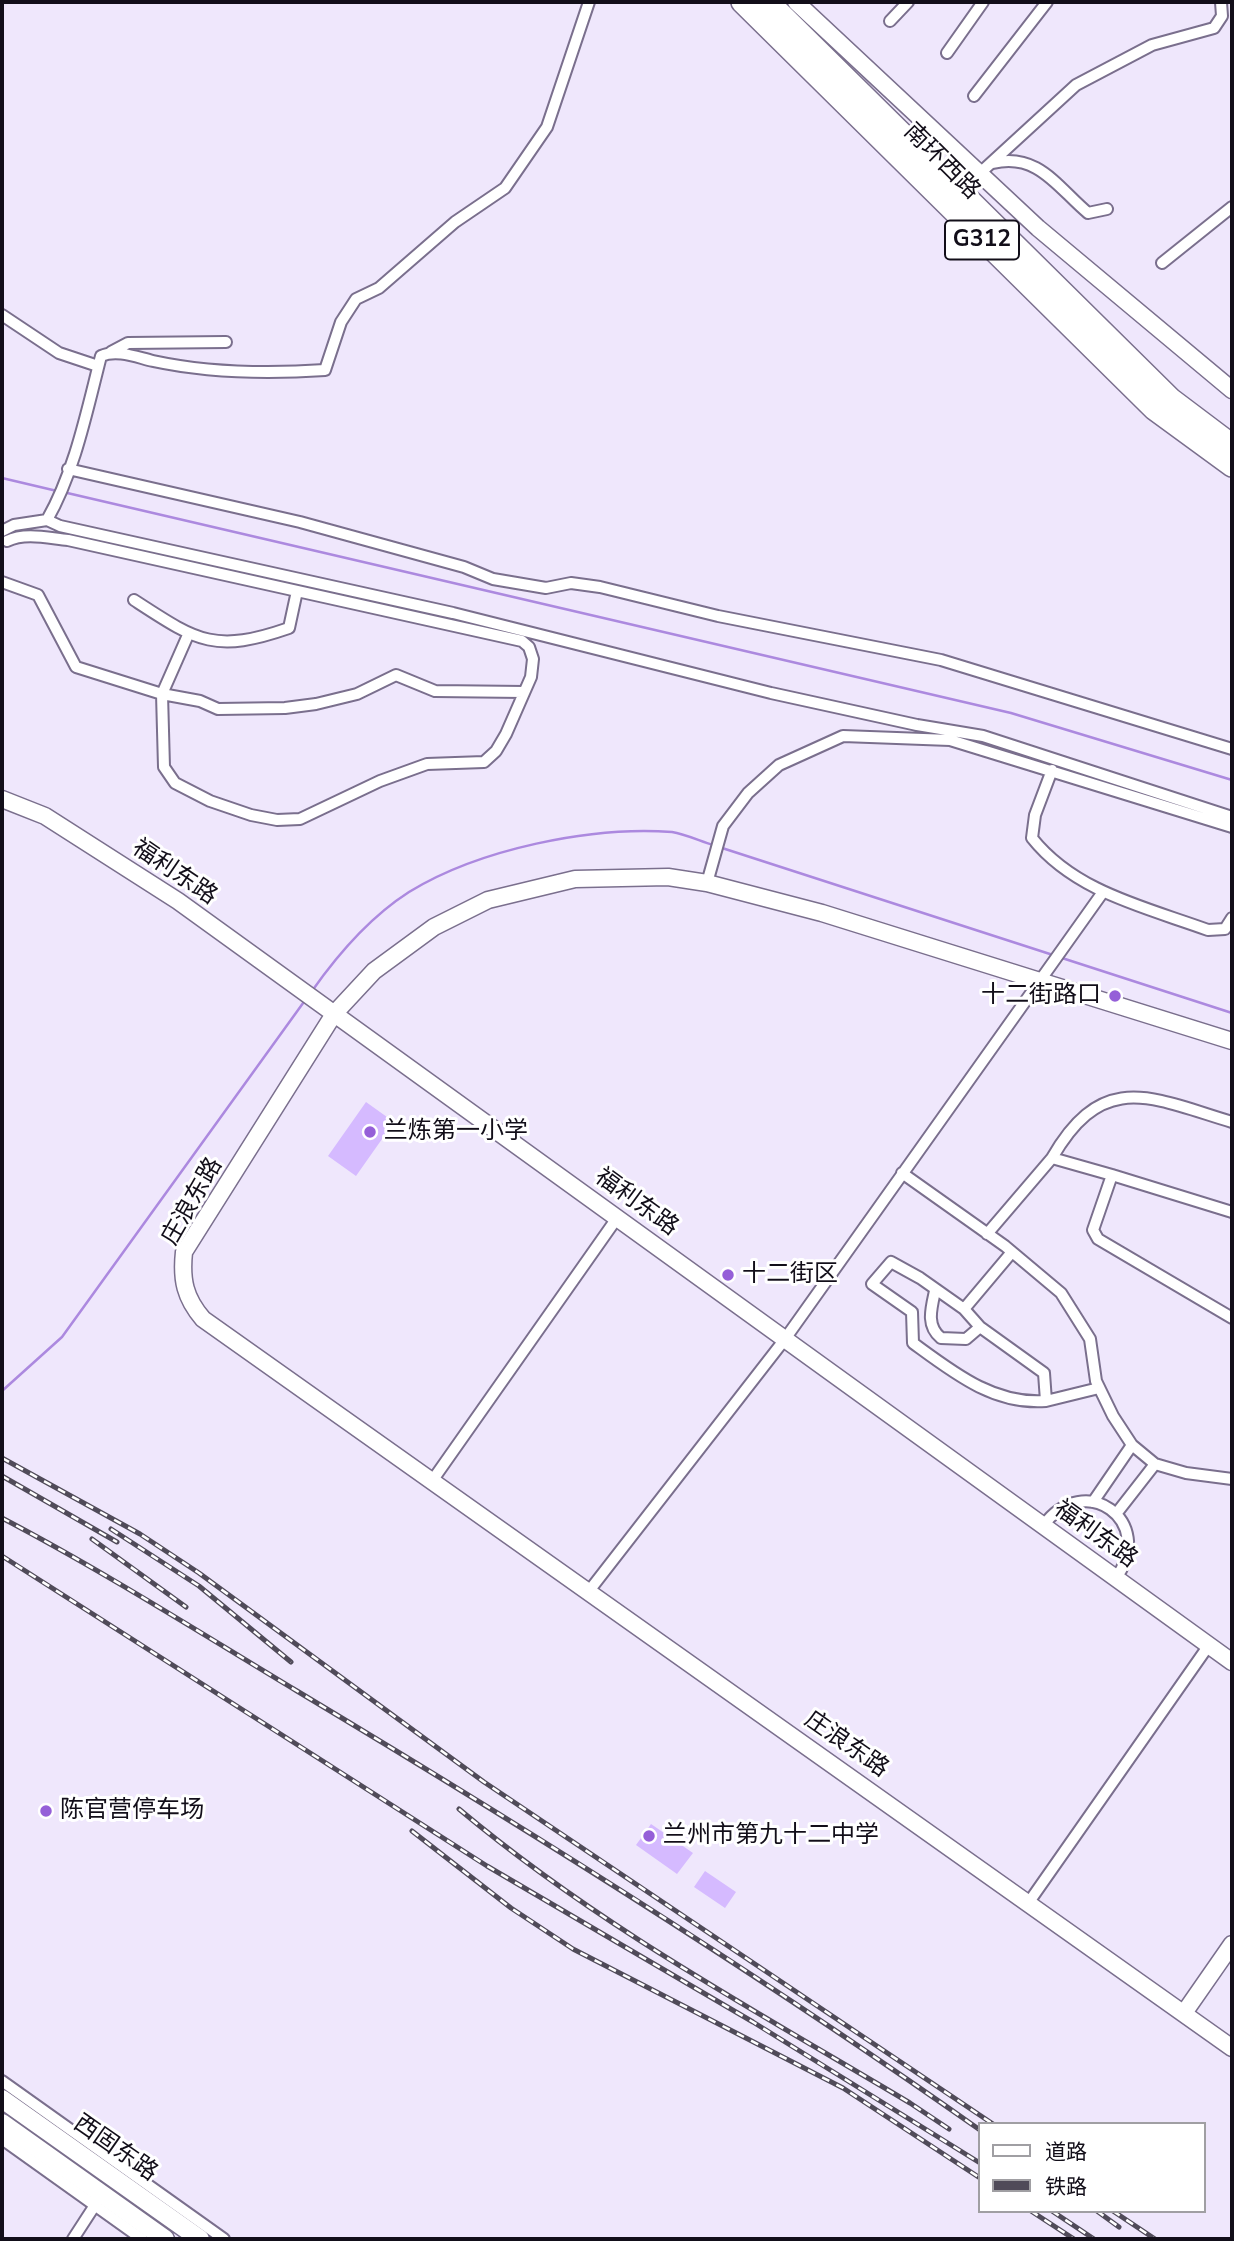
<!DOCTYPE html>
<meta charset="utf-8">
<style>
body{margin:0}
#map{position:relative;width:1234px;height:2241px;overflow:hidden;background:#efe7fc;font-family:"Nunito Sans","Noto Sans SC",sans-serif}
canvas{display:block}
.frame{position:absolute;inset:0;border:4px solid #120e19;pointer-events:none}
.legend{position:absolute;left:978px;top:2122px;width:228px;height:91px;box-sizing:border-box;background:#fff;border:2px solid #a09fa3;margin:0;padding:9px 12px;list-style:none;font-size:21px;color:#120e19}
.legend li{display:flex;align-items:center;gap:14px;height:35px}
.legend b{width:35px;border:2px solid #a09fa3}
</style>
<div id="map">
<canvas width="1234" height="2241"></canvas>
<div class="frame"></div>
<ul class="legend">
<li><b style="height:9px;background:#fff"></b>道路</li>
<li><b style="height:9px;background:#504b59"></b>铁路</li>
</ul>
</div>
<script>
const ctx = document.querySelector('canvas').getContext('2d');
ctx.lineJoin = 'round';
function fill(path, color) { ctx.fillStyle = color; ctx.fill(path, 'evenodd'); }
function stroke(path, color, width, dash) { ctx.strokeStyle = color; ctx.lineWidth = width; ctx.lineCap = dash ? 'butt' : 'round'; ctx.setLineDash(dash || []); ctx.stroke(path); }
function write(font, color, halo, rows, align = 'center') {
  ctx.font = font + ' "Nunito Sans","Noto Sans SC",sans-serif'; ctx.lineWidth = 6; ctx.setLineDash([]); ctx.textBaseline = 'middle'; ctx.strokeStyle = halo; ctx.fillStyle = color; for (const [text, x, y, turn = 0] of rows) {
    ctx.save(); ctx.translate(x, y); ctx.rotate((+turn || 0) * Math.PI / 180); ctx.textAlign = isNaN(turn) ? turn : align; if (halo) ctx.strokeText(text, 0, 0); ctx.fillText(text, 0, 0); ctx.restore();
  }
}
fill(new Path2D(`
 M 366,1102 L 394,1122 L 356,1176 L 328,1156 Z
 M 651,1824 L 693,1853 L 677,1874 L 636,1845 Z
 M 705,1871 L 736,1892 L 725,1908 L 694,1887 Z`), '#d5baff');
stroke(new Path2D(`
 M 2,478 L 57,491
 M 63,492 L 1011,713 L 1232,780
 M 719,847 L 1053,955
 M 1062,958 L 1232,1013
 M 312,991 C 338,954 370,917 409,892 C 479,849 591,826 672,832 C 685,834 700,841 713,845
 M 2,1391 L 62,1337 L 306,999`), '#ac89df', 2.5);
const street = new Path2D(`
 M 890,21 L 908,2
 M 947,53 L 983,2
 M 974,96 L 1047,2
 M 993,163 C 1038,152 1058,188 1088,213 L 1107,209
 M 979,174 L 1076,85 L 1152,45 L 1214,28 L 1222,16 L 1221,2
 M 1162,263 L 1232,207
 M 2,315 L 59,353 L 98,366
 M 111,352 L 128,343 L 226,342
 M 68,469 L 300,522 L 464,567 L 493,579 L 546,588 L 571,583 L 600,587 L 718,616 L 941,660 L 1232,749
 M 47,520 L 60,526 L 453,613 L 771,693 L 917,725 L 983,736 L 1232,817
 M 2,531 L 14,525 L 47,520 C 75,471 87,410 101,356 C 117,349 136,357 153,361 C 209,373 268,374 325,370 L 341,322 L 356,299 L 379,288 L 455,222 L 505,188 L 547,127 L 589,2
 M 7,541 C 25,532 48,538 68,540 L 522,641 L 529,647 L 533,659 L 531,677 L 506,734 L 496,751 L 484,762 L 427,764 L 380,781 L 300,819 L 277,820 L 251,815 L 210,801 L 175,783 L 164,767 L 162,694 L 188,635
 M 2,582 L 38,595 L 76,667 L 162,694 L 200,701 L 218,709 L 285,708 L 316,704 L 357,694 L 396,675 L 435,691 L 524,692
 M 134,600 C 197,641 214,654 289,628 L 297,591
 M 1052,770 L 1035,815 L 1032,838 C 1075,892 1145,907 1208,930 L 1225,929 L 1232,918
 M 707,883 L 723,826 L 748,793 L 779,765 L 843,736 L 950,740 L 1232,827
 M 1052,1158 C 1103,1069 1152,1098 1232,1122
 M 902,1173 L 1005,1246 L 1061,1293 L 1090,1339 L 1096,1381 L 1113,1416 L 1132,1445 L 1155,1464 L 1186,1473 L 1232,1479
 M 1232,1212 L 1112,1175 L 1093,1230 L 1098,1239 L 1232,1318
 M 987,1234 L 1052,1158 L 1112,1175
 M 1012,1252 L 964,1309 L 980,1327 L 1044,1373 L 1046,1401 L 1099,1388
 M 935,1291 C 931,1309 926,1326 941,1338 L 966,1339 L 980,1327
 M 964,1309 L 920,1278 L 891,1262 L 872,1284 L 912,1312 L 913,1343 C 954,1373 994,1405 1046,1401
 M 432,1481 L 617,1218
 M 1093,1502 L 1132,1445
 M 1116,1514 L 1155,1464
 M 1043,1526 C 1084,1469 1157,1521 1116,1578
 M 589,1591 L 785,1339 L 1103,892
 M 1029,1902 L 1209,1645
 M 2,2081 L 224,2239
 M 2,2139 L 142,2239
 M 73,2239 L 97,2202`);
const secondary = new Path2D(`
 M 796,2 L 1038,228 L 1232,390
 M 2,799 L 45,816 L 178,901 L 1232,1662
 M 1232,1041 L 822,913 L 707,883 L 668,877 L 575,879 L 488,900 L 434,927 L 374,971 L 334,1014 L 184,1252 C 181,1280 185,1298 203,1319 L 1232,2048
 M 1184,2013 L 1232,1944`);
const primary = new Path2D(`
 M 2,2099 L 200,2239
 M 2,2123 L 165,2239`);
const highway = new Path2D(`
 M 742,2 L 1154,409 L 1232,466
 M 769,2 L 1171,399 L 1232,445`);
stroke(street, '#7a6f8d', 14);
stroke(secondary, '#7a6f8d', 19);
stroke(primary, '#7a6f8d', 21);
stroke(highway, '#7a6f8d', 24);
stroke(street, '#fff', 10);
stroke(secondary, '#fff', 16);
stroke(primary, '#fff', 18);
stroke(highway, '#fff', 21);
const rail = new Path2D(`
 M 2,1458 L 140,1534 L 199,1573 L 484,1782 L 993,2124
 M 2,1476 L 117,1542
 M 2,1518 C 103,1571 199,1632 297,1691 C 529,1830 759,1974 980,2130
 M 111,1529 L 199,1586 L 291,1662
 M 92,1539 L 186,1607
 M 2,1556 L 487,1866 L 753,2022 L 980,2163
 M 459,1809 C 597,1925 756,2011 910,2103 L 949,2129
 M 412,1831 L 511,1908 L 573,1949 L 843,2088 L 980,2178
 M 1031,2211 L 1074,2239
 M 1052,2211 L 1094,2239
 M 1097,2211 L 1119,2227
 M 1113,2211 L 1155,2239`);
stroke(rail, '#504b59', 5);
stroke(rail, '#fff', 2.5, [8]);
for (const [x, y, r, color] of [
 [1115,996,7,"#955fd8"],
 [370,1132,7,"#955fd8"],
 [728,1275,7,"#955fd8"],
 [46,1811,7,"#955fd8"],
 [649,1836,7,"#955fd8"]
]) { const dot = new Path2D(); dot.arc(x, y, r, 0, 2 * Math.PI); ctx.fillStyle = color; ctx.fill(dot); stroke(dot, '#fff', 2.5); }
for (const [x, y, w] of [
 [982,240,74]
]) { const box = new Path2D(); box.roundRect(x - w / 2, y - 19.5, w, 39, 5); ctx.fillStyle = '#fff'; ctx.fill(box); stroke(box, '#120e19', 2); }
write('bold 23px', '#120e19', null, [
 ["G312",982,240]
]);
write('24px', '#120e19', '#fff', [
 ["南环西路",941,162,45],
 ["福利东路",174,873,34],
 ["庄浪东路",193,1202,-60],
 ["福利东路",636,1203,36],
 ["福利东路",1095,1535,36],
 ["庄浪东路",846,1745,35],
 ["西固东路",115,2149,35]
]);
write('24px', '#120e19', '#fff', [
 ["十二街路口",1101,996,"right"],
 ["兰炼第一小学",384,1132],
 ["十二街区",742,1275],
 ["陈官营停车场",60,1811],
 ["兰州市第九十二中学",663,1836]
], 'left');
</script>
